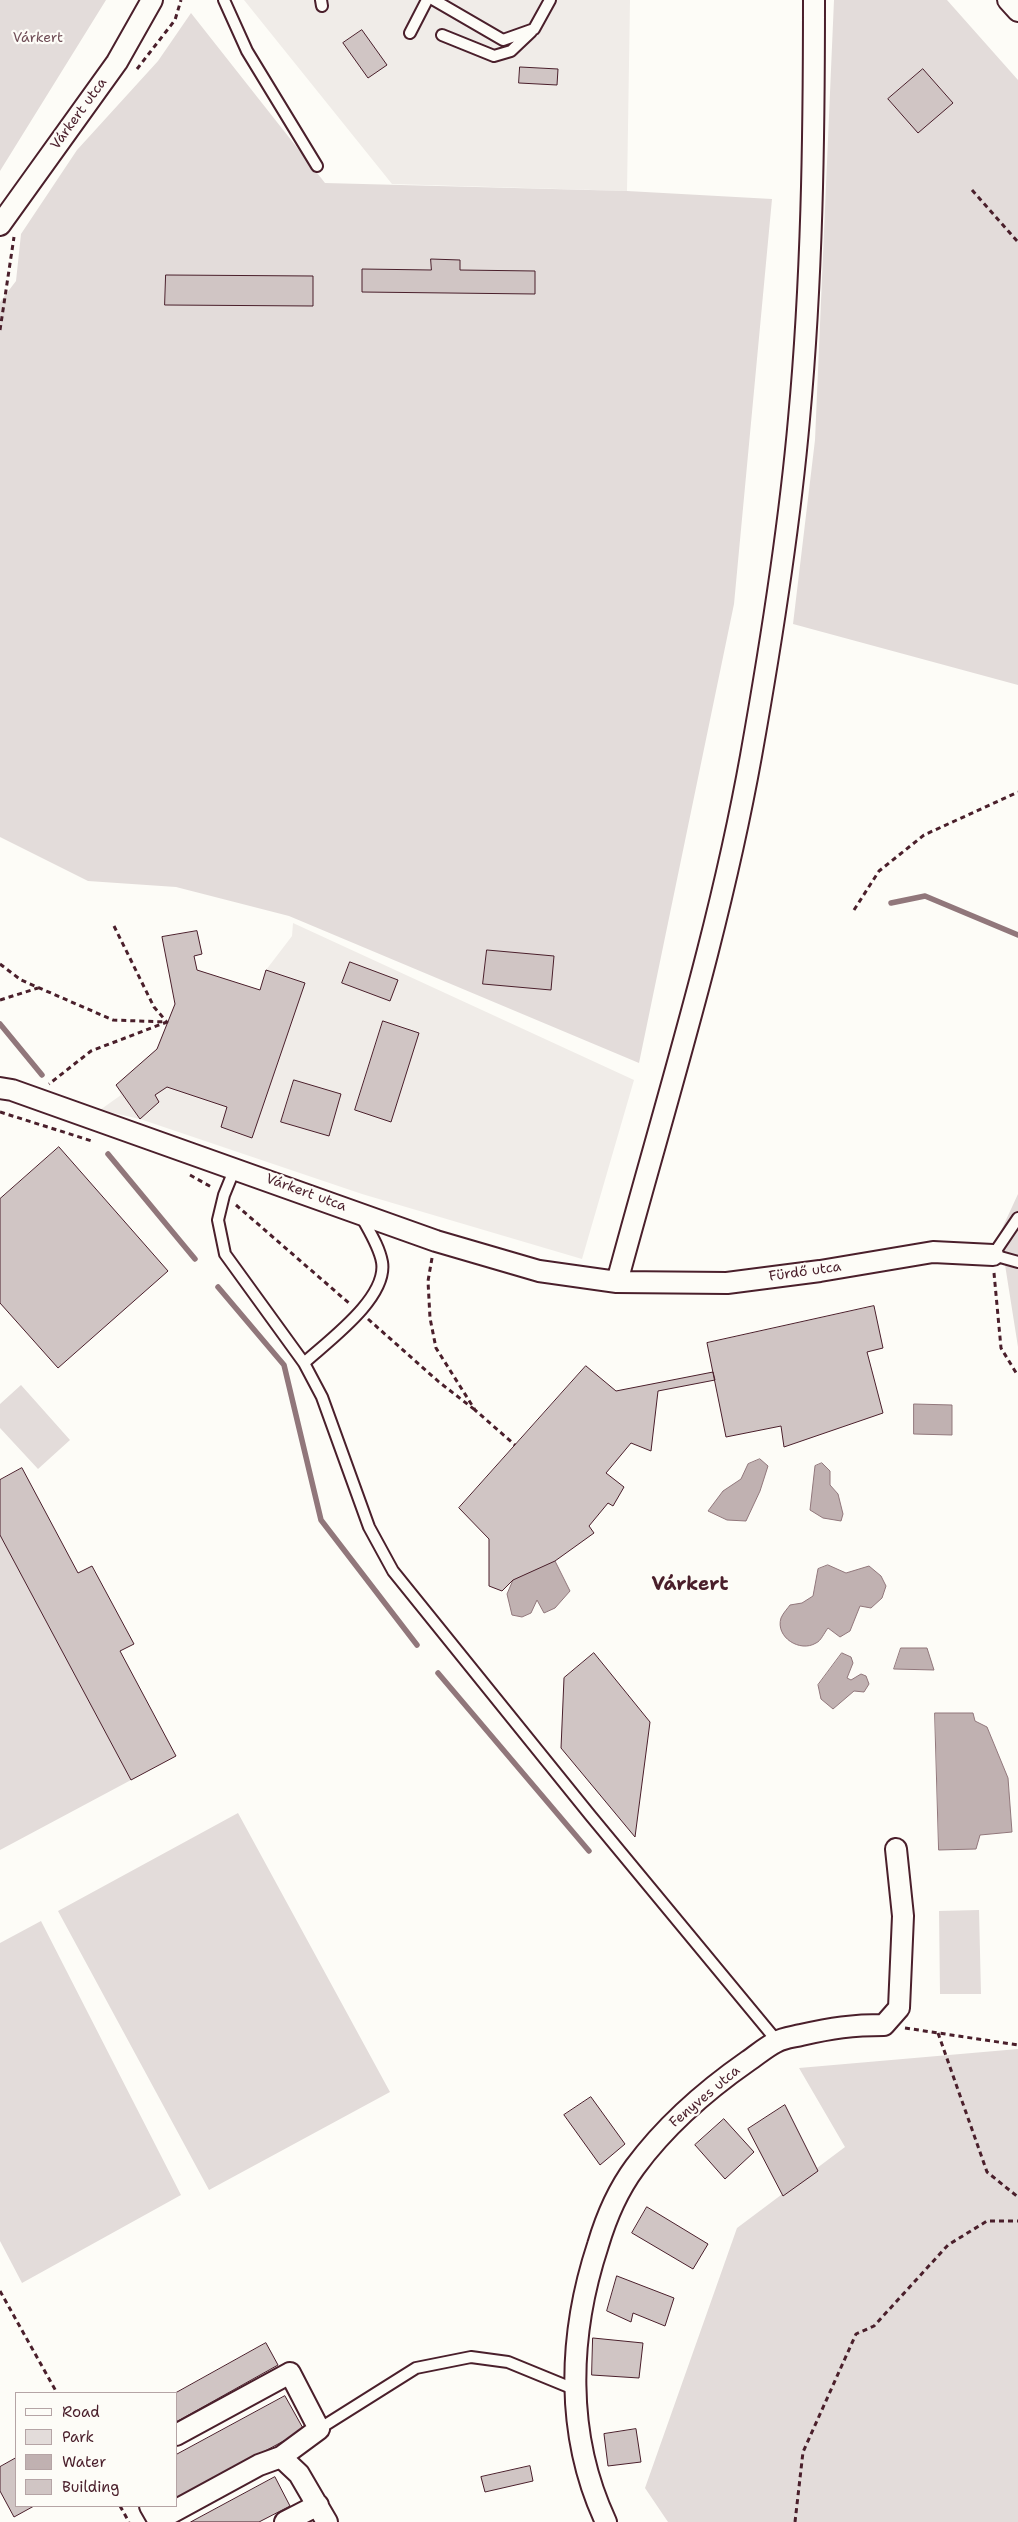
<!DOCTYPE html>
<meta charset="utf-8">
<style>
body{margin:0}
#map{position:relative;width:1018px;height:2522px;overflow:hidden;background:#fdfcf7;font-family:"Shantell Sans",sans-serif}
canvas{display:block}
.legend{position:absolute;left:15px;top:2392px;width:162px;height:115px;box-sizing:border-box;background:#fdfcf7;border:1px solid #b5a4a5;margin:0;padding:6px 9px;list-style:none;font-size:15px;color:#4a1f2b}
.legend li{display:flex;align-items:center;gap:10px;height:25px}
.legend b{width:25px;border:1px solid #b5a4a5}
</style>
<div id="map">
<canvas width="1018" height="2522"></canvas>
<ul class="legend">
<li><b style="height:6px;background:#fdfcf7"></b>Road</li>
<li><b style="height:14px;background:#e3dcda"></b>Park</li>
<li><b style="height:14px;background:#c0b1b1"></b>Water</li>
<li><b style="height:14px;background:#d0c5c4"></b>Building</li>
</ul>
</div>
<script>
const ctx = document.querySelector('canvas').getContext('2d');
ctx.lineJoin = 'round';
function fill(path, color) { ctx.fillStyle = color; ctx.fill(path, 'evenodd'); }
function stroke(path, color, width, dash) { ctx.strokeStyle = color; ctx.lineWidth = width; ctx.lineCap = dash ? 'butt' : 'round'; ctx.setLineDash(dash || []); ctx.stroke(path); }
function write(font, color, halo, rows, align = 'center') {
  ctx.font = font + ' "Shantell Sans",sans-serif'; ctx.lineWidth = 4.5; ctx.setLineDash([]); ctx.textBaseline = 'middle'; ctx.strokeStyle = halo; ctx.fillStyle = color; for (const [text, x, y, turn = 0] of rows) {
    ctx.save(); ctx.translate(x, y); ctx.rotate((+turn || 0) * Math.PI / 180); ctx.textAlign = isNaN(turn) ? turn : align; if (halo) ctx.strokeText(text, 0, 0); ctx.fillText(text, 0, 0); ctx.restore();
  }
}
fill(new Path2D(`
 M 244,0 L 630,0 L 627,191 L 392,184 Z
 M 293,923 L 634,1080 L 582,1259 L 362,1194 L 140,1119 L 100,1110 L 121,1095 L 116,1085 L 157,1049 L 175,1004 L 162,937 L 197,931 L 202,954 L 194,956 L 197,970 L 260,990 L 266,970 L 292,936 Z`), '#f0ece8');
fill(new Path2D(`
 M 0,0 L 106,0 L 0,171 Z
 M 834,0 L 947,0 L 1018,80 L 1018,685 L 793,624 L 815,440 Z
 M 191,13 L 325,183 L 627,191 L 772,199 L 734,604 L 639,1063 L 289,916 L 176,887 L 88,881 L 0,837 L 0,302 L 16,281 L 21,234 L 77,150 L 158,61 Z
 M 1018,1194 L 1018,1347 L 1000,1233 Z
 M 21,1385 L 70,1440 L 38,1469 L 0,1428 L 0,1404 Z
 M 0,1535 L 131,1780 L 0,1850 Z
 M 238,1813 L 390,2092 L 209,2190 L 58,1911 Z
 M 979,1910 L 981,1994 L 940,1994 L 939,1911 Z
 M 41,1921 L 181,2195 L 22,2283 L 0,2241 L 0,1943 Z
 M 1018,2049 L 1018,2522 L 668,2522 L 645,2488 L 737,2228 L 845,2147 L 799,2068 Z`), '#e3dcda');
const water = new Path2D(`
 M 914,1404 L 952,1405 L 952,1435 L 914,1434 Z
 M 760,1459 L 768,1466 L 760,1491 L 746,1521 L 727,1520 L 708,1511 L 723,1491 L 741,1479 L 748,1464 Z
 M 822,1463 L 830,1471 L 830,1485 L 838,1494 L 843,1514 L 841,1521 L 823,1518 L 810,1510 L 815,1466 Z
 M 555,1561 L 570,1591 L 555,1608 L 544,1613 L 537,1600 L 531,1613 L 522,1617 L 512,1615 L 507,1594 L 513,1580 Z
 M 828,1565 L 846,1573 L 869,1566 L 881,1576 L 886,1586 L 882,1598 L 871,1608 L 860,1606 L 850,1631 L 840,1637 L 828,1628 C 824,1633 821,1641 816,1643 C 800,1653 775,1637 781,1618 C 783,1613 788,1608 790,1605 L 802,1603 L 813,1596 L 818,1569 Z
 M 901,1648 L 927,1648 L 934,1670 L 894,1669 Z
 M 842,1653 L 851,1657 L 853,1663 L 847,1678 L 851,1680 L 861,1674 L 866,1676 L 869,1684 L 864,1692 L 854,1691 L 833,1709 L 821,1699 L 818,1685 Z
 M 935,1713 L 973,1713 L 975,1721 L 987,1727 L 1008,1778 L 1012,1832 L 980,1835 L 976,1849 L 939,1850 Z`);
fill(water, '#c0b1b1');
stroke(water, '#91777b', 1);
stroke(new Path2D(`
 M 891,903 L 925,896 L 1018,935
 M 0,1024 L 42,1075
 M 108,1154 L 195,1259
 M 218,1287 L 284,1365 L 321,1520 L 417,1645
 M 438,1673 L 589,1851`), '#91777b', 5.5);
const building = new Path2D(`
 M 362,30 L 387,65 L 368,78 L 343,43 Z
 M 520,67 L 558,69 L 557,85 L 519,83 Z
 M 923,69 L 953,103 L 918,133 L 888,99 Z
 M 431,259 L 460,260 L 460,270 L 535,271 L 535,294 L 362,292 L 362,269 L 431,270 Z
 M 166,275 L 313,276 L 313,306 L 165,305 Z
 M 197,931 L 202,954 L 194,956 L 197,970 L 260,990 L 266,970 L 305,983 L 252,1138 L 221,1127 L 227,1107 L 167,1087 L 155,1095 L 159,1102 L 140,1119 L 116,1085 L 157,1049 L 175,1004 L 162,937 Z
 M 487,950 L 554,956 L 551,990 L 483,984 Z
 M 350,962 L 398,980 L 390,1001 L 342,983 Z
 M 383,1021 L 419,1033 L 391,1122 L 355,1110 Z
 M 294,1080 L 341,1094 L 329,1136 L 281,1122 Z
 M 59,1147 L 168,1271 L 58,1368 L 0,1303 L 0,1199 Z
 M 874,1306 L 883,1348 L 867,1352 L 883,1413 L 784,1447 L 781,1426 L 726,1437 L 707,1343 Z
 M 586,1366 L 616,1391 L 713,1372 L 715,1380 L 658,1391 L 651,1451 L 631,1443 L 606,1473 L 624,1487 L 613,1506 L 608,1503 L 589,1526 L 594,1533 L 555,1561 L 513,1580 L 502,1591 L 489,1586 L 489,1539 L 459,1508 Z
 M 22,1468 L 78,1573 L 92,1566 L 134,1644 L 120,1651 L 176,1756 L 131,1780 L 0,1535 L 0,1480 Z
 M 594,1653 L 650,1722 L 635,1837 L 561,1748 L 564,1678 Z
 M 591,2097 L 625,2144 L 600,2165 L 564,2115 Z
 M 785,2105 L 818,2171 L 783,2196 L 748,2129 Z
 M 724,2119 L 754,2152 L 725,2179 L 695,2145 Z
 M 647,2207 L 708,2244 L 693,2269 L 632,2233 Z
 M 617,2276 L 674,2298 L 665,2326 L 633,2313 L 631,2322 L 607,2311 Z
 M 593,2338 L 643,2343 L 639,2378 L 592,2375 Z
 M 266,2343 L 278,2365 L 176,2422 L 176,2393 Z
 M 285,2396 L 304,2430 L 176,2499 L 176,2455 Z
 M 636,2429 L 641,2462 L 608,2466 L 604,2434 Z
 M 16,2458 L 16,2506 L 34,2506 L 14,2517 L 0,2491 L 0,2467 Z
 M 530,2466 L 533,2481 L 485,2492 L 481,2477 Z
 M 275,2477 L 290,2506 L 259,2522 L 191,2522 Z`);
fill(building, '#d0c5c4');
stroke(building, '#4a1f2b', 1);
const service = new Path2D(`
 M 224,0 L 247,51 L 317,166
 M 321,0 L 322,6
 M 434,0 L 503,40 L 534,29 L 550,0
 M 410,33 L 427,0
 M 442,35 L 494,56 L 511,51 L 531,32
 M 235,1168 L 224,1195 L 218,1220 L 225,1254 L 304,1363 L 322,1397 L 369,1527 L 393,1571 L 590,1815 L 777,2041
 M 1018,1218 L 993,1255 L 1018,1262
 M 304,1363 C 328,1341 388,1298 382,1262 C 379,1246 369,1231 361,1216
 M 319,2429 L 416,2368 L 471,2357 L 508,2362 L 574,2389`);
const minor = new Path2D(`
 M 1008,0 L 1018,11
 M 0,225 L 117,62 L 152,0
 M 0,1088 L 12,1090 L 436,1241 L 539,1271 L 617,1282 L 727,1283 L 820,1271 L 933,1252 L 993,1255
 M 617,1282 C 664,1107 719,934 751,756 C 771,644 789,531 799,419 C 812,279 814,140 814,0
 M 281,2457 L 299,2474 L 327,2522
 M 150,2506 L 158,2520 L 259,2465 L 281,2457 L 319,2429 L 290,2373 L 176,2435
 M 285,2522 L 318,2505
 M 606,2522 C 565,2435 568,2336 598,2245 C 606,2218 618,2190 635,2167 C 666,2125 705,2091 748,2061 C 757,2055 766,2047 776,2042 C 783,2038 793,2037 801,2035 C 832,2028 852,2025 884,2025 L 899,2008 L 903,1916 L 896,1849`);
stroke(service, '#4a1f2b', 14);
stroke(minor, '#4a1f2b', 24);
stroke(new Path2D(`
 M 137,69 L 175,20 L 181,0
 M 972,190 L 1018,242
 M 0,330 L 14,237
 M 854,910 L 879,871 L 924,835 L 1018,792
 M 114,926 L 154,1007 L 166,1021
 M 0,964 L 21,980 L 113,1020 L 167,1022 L 91,1051 L 49,1084
 M 0,1000 L 38,988
 M 0,1112 L 92,1141
 M 190,1175 L 213,1188
 M 236,1205 L 350,1304
 M 432,1258 L 428,1281 L 430,1318 L 436,1348 L 475,1410 L 515,1445
 M 994,1273 L 1001,1348 L 1018,1376
 M 368,1319 L 439,1382 L 475,1410
 M 905,2028 L 1018,2045
 M 938,2033 L 987,2172 L 1018,2197
 M 0,2291 L 57,2393
 M 120,2506 L 129,2522
 M 795,2522 L 803,2452 L 856,2334 L 874,2326 L 948,2245 L 987,2221 L 1018,2221`), '#4a1f2b', 3, [5, 4]);
stroke(service, '#fdfcf7', 10);
stroke(minor, '#fdfcf7', 20);
write('14px', '#704e57', '#fdfcf7', [
 ["Várkert",38,38]
]);
write('14px', '#4a1f2b', '#fdfcf7', [
 ["Várkert utca",79,114,-54],
 ["Várkert utca",306,1193,20],
 ["Fürdő utca",805,1272,-8],
 ["Fenyves utca",705,2097,-40]
]);
write('bold 19px', '#4a1f2b', '#fdfcf7', [
 ["Várkert",690,1585]
]);
</script>
